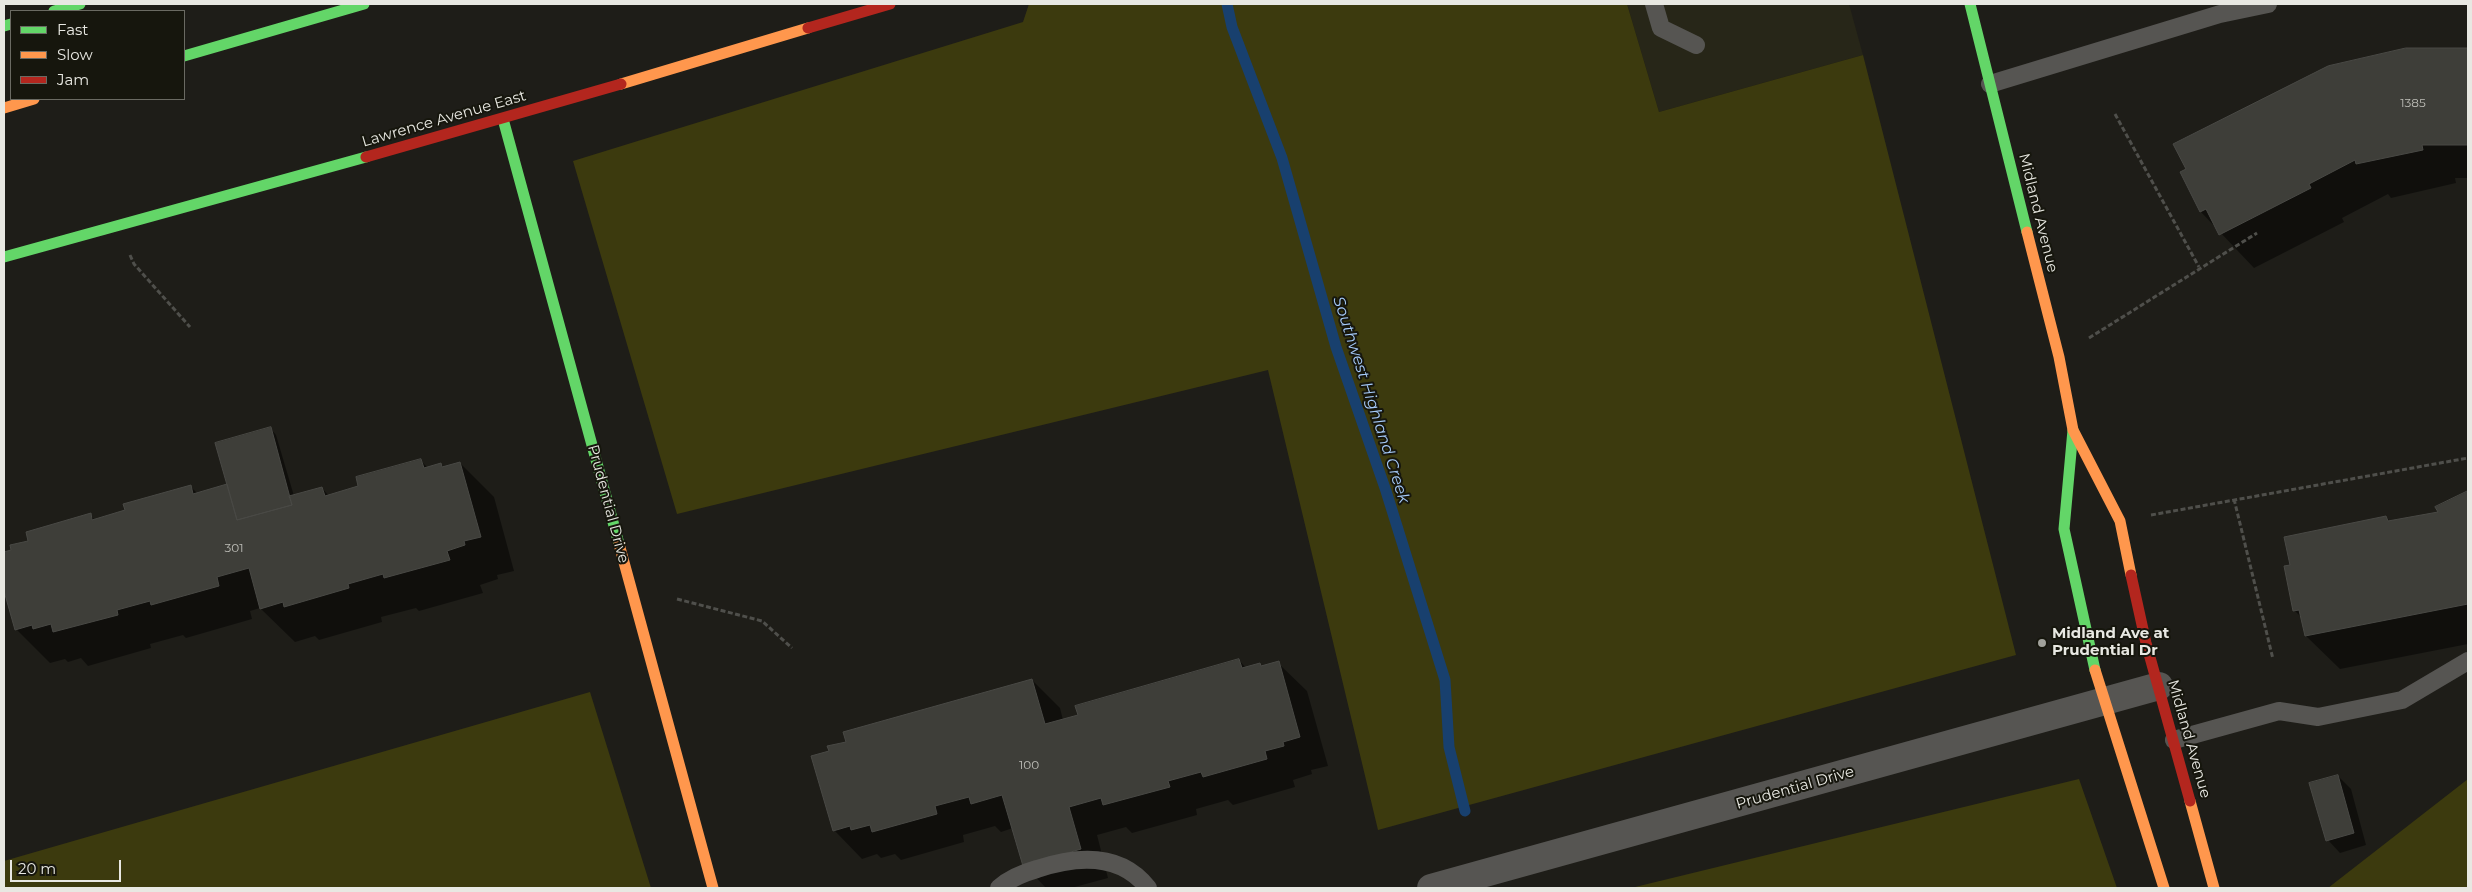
<!DOCTYPE html>
<style>
body{margin:0}
#map{position:relative;width:2472px;height:892px;overflow:hidden;background:#1e1d18;font-family:Montserrat,sans-serif}
canvas{display:block}
.frame{position:absolute;inset:0;border:5px solid #e8e8e2;pointer-events:none}
.legend{position:absolute;left:10px;top:10px;width:175px;height:90px;box-sizing:border-box;background:#16160d;border:1px solid #6a6a62;margin:0;padding:6px 9px;list-style:none;font-size:15px;color:#e8e8e2}
.legend li{display:flex;align-items:center;gap:10px;height:25px}
.legend b{width:25px;border:1px solid #6a6a62}
.scale{position:absolute;left:10px;top:860px;width:111px;height:22px;box-sizing:border-box;border:2px solid #e8e8e2;border-top:0;padding-left:6px;font-size:15px;line-height:18px;white-space:nowrap;color:#e8e8e2;-webkit-text-stroke:4px #16160d;paint-order:stroke}
</style>
<div id="map">
<canvas width="2472" height="892"></canvas>
<div class="frame"></div>
<ul class="legend">
<li><b style="height:6px;background:#63d668"></b>Fast</li>
<li><b style="height:6px;background:#ff974d"></b>Slow</li>
<li><b style="height:6px;background:#b3261e"></b>Jam</li>
</ul>
<div class="scale">20 m</div>
</div>
<script>
const ctx = document.querySelector('canvas').getContext('2d');
ctx.lineJoin = 'round';
function fill(path, color) { ctx.fillStyle = color; ctx.fill(path, 'evenodd'); }
function stroke(path, color, width, dash) { ctx.strokeStyle = color; ctx.lineWidth = width; ctx.lineCap = dash ? 'butt' : 'round'; ctx.setLineDash(dash || []); ctx.stroke(path); }
function write(font, color, halo, rows, align = 'center') {
  ctx.font = font + ' Montserrat,sans-serif'; ctx.lineWidth = 4; ctx.setLineDash([]); ctx.textBaseline = 'middle'; ctx.strokeStyle = halo; ctx.fillStyle = color; for (const [text, x, y, turn = 0] of rows) {
    ctx.save(); ctx.translate(x, y); ctx.rotate((+turn || 0) * Math.PI / 180); ctx.textAlign = isNaN(turn) ? turn : align; if (halo) ctx.strokeText(text, 0, 0); ctx.fillText(text, 0, 0); ctx.restore();
  }
}
fill(new Path2D(`
 M 1627,4 L 1849,4 L 1863,55 L 1659,112 Z`), '#272618');
fill(new Path2D(`
 M 1029,4 L 1627,4 L 1659,112 L 1863,55 L 2016,655 L 1378,830 L 1268,370 L 677,514 L 573,161 L 1023,22 Z
 M 590,692 L 651,888 L 4,888 L 4,861 Z
 M 2079,779 L 2117,888 L 1631,888 Z
 M 2468,779 L 2468,888 L 2328,888 Z`), '#3c3a0e');
fill(new Path2D(`
 M 2407,50 L 2468,51 L 2468,178 L 2455,178 L 2456,183 L 2391,198 L 2388,194 L 2342,218 L 2344,222 L 2254,268 L 2201,212 L 2181,172 Z
 M 270,428 L 276,435 L 294,496 L 322,488 L 329,496 L 360,487 L 421,461 L 428,468 L 441,464 L 444,467 L 460,463 L 494,497 L 514,571 L 497,575 L 498,579 L 480,585 L 483,593 L 419,611 L 416,608 L 381,617 L 382,622 L 319,640 L 315,636 L 295,642 L 260,608 L 250,611 L 252,619 L 186,638 L 183,635 L 150,644 L 151,648 L 88,666 L 81,658 L 68,662 L 65,659 L 50,663 L 16,629 L 4,586 L 4,553 L 90,515 L 95,520 L 127,511 L 190,486 L 198,494 L 228,485 Z
 M 2468,493 L 2468,644 L 2340,669 L 2306,636 L 2302,618 L 2294,610 L 2291,566 L 2386,517 L 2391,522 L 2440,512 L 2437,508 Z
 M 1239,660 L 1246,668 L 1260,664 L 1263,667 L 1278,663 L 1307,691 L 1328,766 L 1311,770 L 1312,774 L 1293,780 L 1295,787 L 1233,805 L 1228,800 L 1196,809 L 1197,815 L 1132,833 L 1126,827 L 1097,835 L 1108,878 L 1071,888 L 1046,888 L 1024,865 L 1013,828 L 1001,832 L 995,826 L 963,835 L 964,842 L 901,860 L 895,854 L 881,858 L 877,854 L 862,859 L 834,830 L 830,752 L 847,742 L 1032,680 L 1060,708 L 1063,720 Z
 M 2338,776 L 2351,789 L 2366,845 L 2340,853 L 2328,840 Z`), '#0007');
stroke(new Path2D(`
 M 1227,4 L 1232,27 L 1282,158 L 1336,347 L 1386,491 L 1445,680 L 1449,747 L 1465,811`), '#18406e', 11);
const building = new Path2D(`
 M 2406,48 L 2468,48 L 2468,145 L 2422,145 L 2423,150 L 2356,164 L 2355,160 L 2309,184 L 2311,188 L 2219,235 L 2206,209 L 2200,212 L 2180,172 L 2186,169 L 2173,144 L 2328,66 Z
 M 271,427 L 292,505 L 237,520 L 215,443 Z
 M 421,459 L 424,468 L 441,463 L 442,467 L 460,462 L 481,537 L 464,541 L 465,545 L 447,551 L 450,560 L 384,578 L 383,574 L 348,584 L 349,588 L 284,607 L 283,602 L 260,609 L 249,568 L 217,577 L 219,586 L 151,605 L 150,601 L 117,610 L 118,615 L 53,632 L 51,624 L 33,629 L 32,625 L 15,630 L 4,591 L 4,552 L 11,550 L 10,545 L 28,541 L 26,532 L 91,513 L 92,520 L 125,510 L 123,504 L 191,485 L 193,494 L 227,484 L 237,520 L 292,505 L 289,496 L 322,487 L 325,496 L 358,486 L 356,477 Z
 M 2468,491 L 2468,604 L 2305,636 L 2299,610 L 2293,611 L 2284,566 L 2290,565 L 2284,537 L 2386,516 L 2388,521 L 2438,512 L 2435,507 Z
 M 1239,659 L 1242,668 L 1260,663 L 1261,666 L 1279,661 L 1300,737 L 1283,742 L 1284,746 L 1265,751 L 1267,759 L 1203,777 L 1201,772 L 1168,781 L 1170,787 L 1103,805 L 1101,798 L 1069,807 L 1081,849 L 1023,866 L 1002,795 L 971,804 L 969,797 L 935,806 L 937,814 L 872,832 L 870,825 L 851,830 L 850,826 L 833,831 L 811,756 L 829,751 L 827,746 L 846,742 L 843,732 L 1032,679 L 1045,724 L 1078,715 L 1075,706 Z
 M 2338,775 L 2354,833 L 2326,841 L 2309,783 Z`);
fill(building, '#3e3e39');
stroke(building, '#494945', 1);
stroke(new Path2D(`
 M 2115,114 L 2199,267
 M 130,255 L 134,264 L 190,327
 M 2089,338 L 2257,233
 M 2234,499 L 2273,659
 M 2151,515 L 2468,458
 M 677,599 L 762,621 L 792,648`), '#4f4f4b', 3, [5, 2.5]);
stroke(new Path2D(`
 M 1654,4 L 1661,28 L 1696,45
 M 1990,84 L 2220,14 L 2268,4
 M 2174,740 L 2279,711 L 2318,717 L 2402,700 L 2468,661
 M 999,888 C 1010,878 1023,873 1037,869 C 1076,856 1120,852 1148,888`), '#565552', 18);
stroke(new Path2D(`
 M 1431,888 L 2159,686`), '#565552', 28);
stroke(new Path2D(`
 M 1970,4 L 2027,232
 M 54,11 L 80,4
 M 4,26 L 11,24
 M 184,56 L 364,4
 M 503,119 L 619,544
 M 4,257 L 366,157
 M 2073,430 L 2064,529 L 2095,670`), '#63d668', 11);
stroke(new Path2D(`
 M 621,84 L 808,28
 M 4,108 L 34,99
 M 2027,232 L 2059,357 L 2073,430 L 2120,521 L 2131,575
 M 619,544 L 713,888
 M 2095,670 L 2164,888
 M 2190,801 L 2214,888`), '#ff974d', 11);
stroke(new Path2D(`
 M 808,28 L 890,4
 M 366,157 L 621,84
 M 2131,575 L 2146,643 L 2190,801`), '#b3261e', 11);
for (const [x, y, r, color] of [
 [2042,643,5,"#a1a19b"]
]) { const dot = new Path2D(); dot.arc(x, y, r, 0, 2 * Math.PI); ctx.fillStyle = color; ctx.fill(dot); stroke(dot, '#16160d', 2); }
write('12px', '#bebeb8', null, [
 ["1385",2413,103],
 ["301",234,548],
 ["100",1029,765]
]);
write('15px', '#e8e8e2', '#16160d', [
 ["Lawrence Avenue East",444,119,-16],
 ["Midland Avenue",2038,213,76],
 ["Prudential Drive",608,504,75],
 ["Midland Avenue",2189,739,74],
 ["Prudential Drive",1795,788,-16]
]);
write('bold 15px', '#e8e8e2', '#16160d', [
 ["Midland Ave at",2052,634],
 ["Prudential Dr",2052,651]
], 'left');
write('italic 16px', '#a5caf9', '#16160d', [
 ["Southwest Highland Creek",1371,400,72]
]);
</script>
